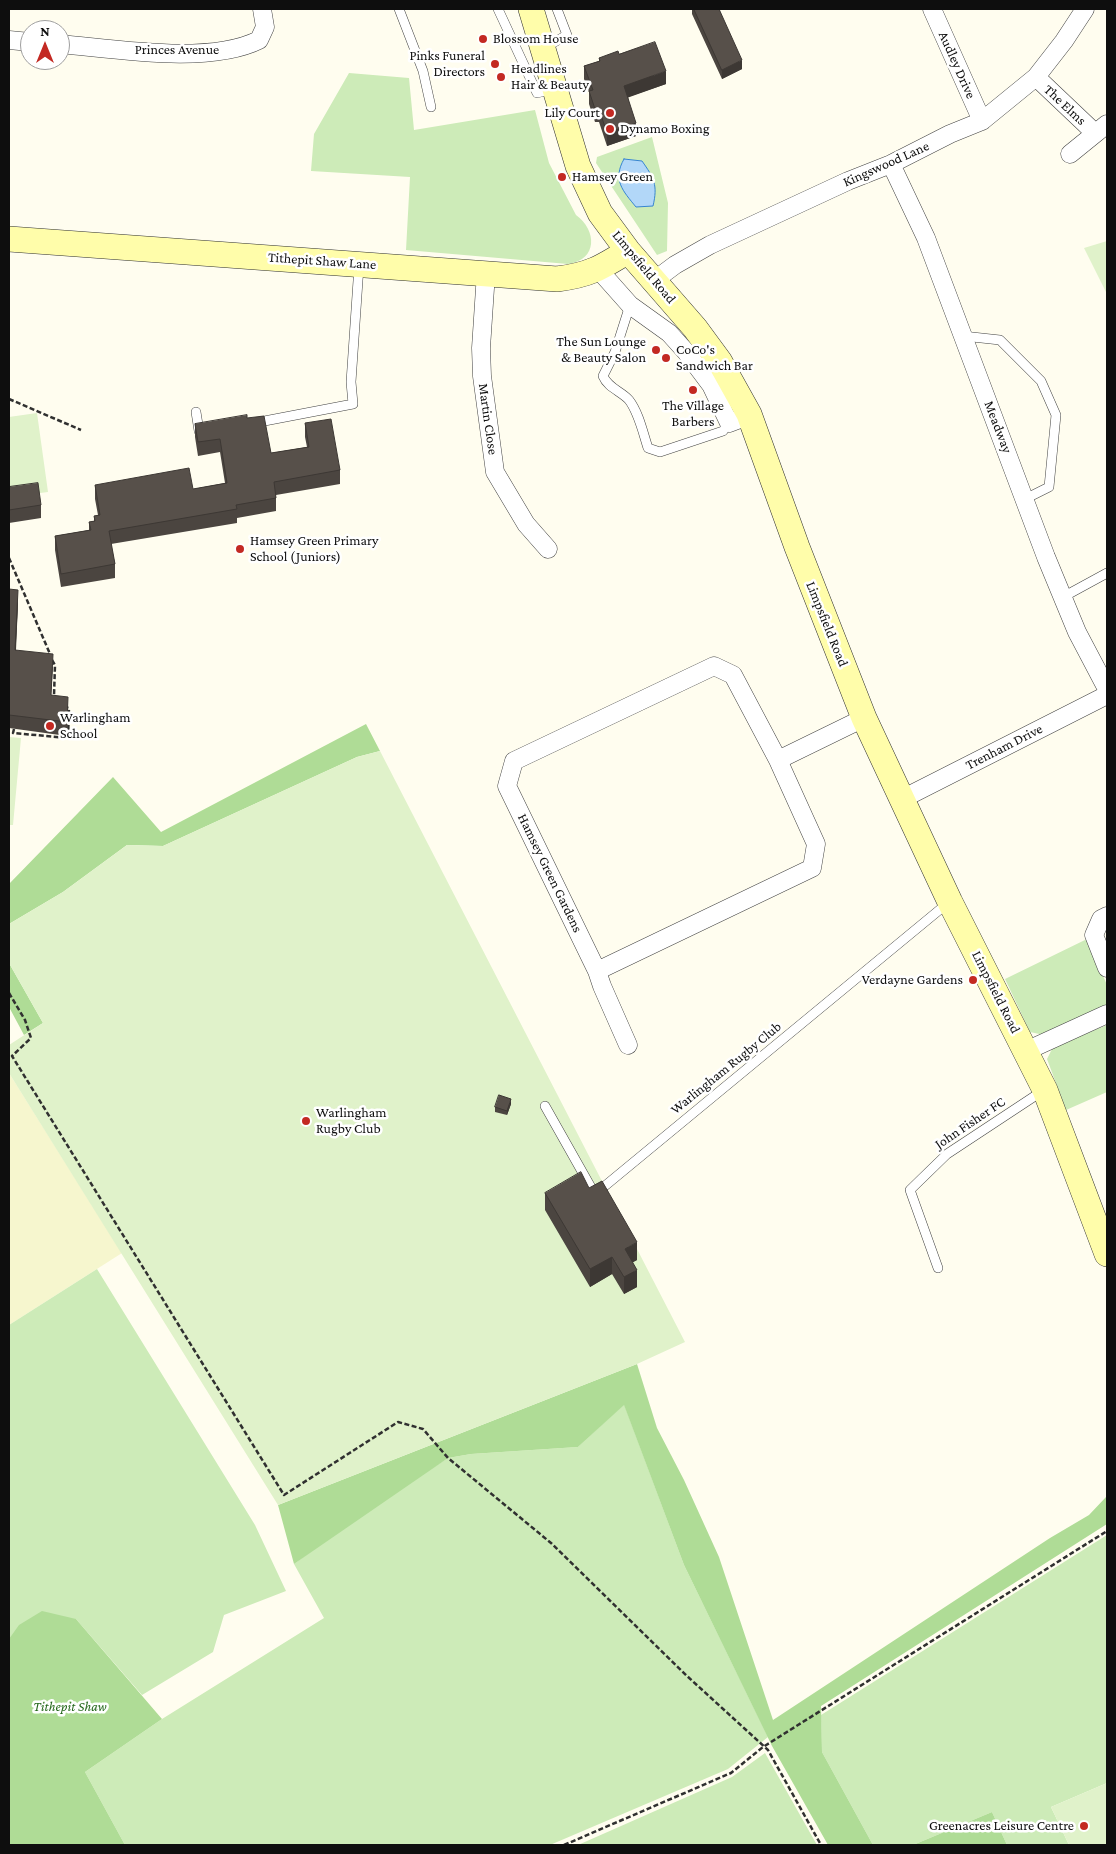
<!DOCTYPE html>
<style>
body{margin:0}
#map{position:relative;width:1116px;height:1854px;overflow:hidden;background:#fffdef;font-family:"Crimson Pro",serif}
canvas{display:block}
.frame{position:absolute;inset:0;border:10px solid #0e0e0e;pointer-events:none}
.north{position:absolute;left:20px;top:20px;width:50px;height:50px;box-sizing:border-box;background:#fff;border:1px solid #9f9f9f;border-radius:50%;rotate:0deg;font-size:14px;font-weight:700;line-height:20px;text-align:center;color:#0e0e0e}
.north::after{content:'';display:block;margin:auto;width:18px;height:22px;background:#c32922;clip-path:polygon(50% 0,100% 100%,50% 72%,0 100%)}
</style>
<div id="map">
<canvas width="1116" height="1854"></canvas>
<div class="frame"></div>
<div class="north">N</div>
</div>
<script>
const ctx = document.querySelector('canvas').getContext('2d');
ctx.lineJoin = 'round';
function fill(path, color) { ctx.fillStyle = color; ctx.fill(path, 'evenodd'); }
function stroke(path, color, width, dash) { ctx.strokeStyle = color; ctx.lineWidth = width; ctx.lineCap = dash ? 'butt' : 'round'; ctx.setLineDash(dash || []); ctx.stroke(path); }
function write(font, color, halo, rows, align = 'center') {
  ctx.font = font + ' "Crimson Pro",serif'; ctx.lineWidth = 5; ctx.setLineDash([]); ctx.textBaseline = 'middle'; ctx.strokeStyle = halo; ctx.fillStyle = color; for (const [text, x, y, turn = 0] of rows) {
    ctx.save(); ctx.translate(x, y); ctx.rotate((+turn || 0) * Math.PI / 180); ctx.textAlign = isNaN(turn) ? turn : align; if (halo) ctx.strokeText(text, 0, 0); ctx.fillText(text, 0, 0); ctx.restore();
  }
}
fill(new Path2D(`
 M 9,1073 L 122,1253 L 9,1325 Z`), '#f6f6ce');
fill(new Path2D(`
 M 349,73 L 409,78 L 414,130 L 535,110 L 549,163 L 576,215 C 597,230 598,260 568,264 L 406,250 L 410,177 L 311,171 L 314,134 Z
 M 652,137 L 668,203 L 667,251 L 657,255 L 596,163 L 597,157 Z
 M 1087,939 L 1107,985 L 1107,1007 L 1044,1035 L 1030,1032 L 1005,979 Z
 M 1107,1025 L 1107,1092 L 1066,1110 L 1047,1059 L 1053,1047 Z
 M 97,1269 L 255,1525 L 286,1591 L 224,1615 L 213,1652 L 142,1695 L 76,1619 L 9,1639 L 9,1325 Z
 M 624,1404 L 684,1565 L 768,1737 L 728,1769 L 550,1845 L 125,1845 L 85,1772 L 162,1719 L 324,1618 L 294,1564 L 373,1505 L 448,1458 L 471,1454 L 578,1447 Z
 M 1107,1535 L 1107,1783 L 1051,1807 L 1069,1845 L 1007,1845 L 992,1812 L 913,1845 L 873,1845 L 822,1752 L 821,1715 Z
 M 765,1753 L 817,1845 L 578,1845 L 732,1777 Z`), '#cdebb8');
fill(new Path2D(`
 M 366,724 L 380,751 L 357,757 L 163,846 L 127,845 L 63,892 L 9,924 L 9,884 L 113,777 L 161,832 Z
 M 9,963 L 43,1023 L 24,1035 L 9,1007 Z
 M 637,1364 L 657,1428 L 684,1480 L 719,1557 L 773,1720 L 1050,1538 L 1089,1515 L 1106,1497 L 1107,1499 L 1107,1524 L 821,1706 L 822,1752 L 873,1845 L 828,1845 L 772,1746 L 684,1565 L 624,1405 L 578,1447 L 471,1454 L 448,1458 L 294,1564 L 278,1505 Z
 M 42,1611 L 76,1619 L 162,1719 L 85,1772 L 125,1845 L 9,1845 L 9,1639 L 19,1625 Z
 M 992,1812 L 1007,1845 L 913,1845 Z`), '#afdc96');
fill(new Path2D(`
 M 1107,241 L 1107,294 L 1084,248 Z
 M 37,413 L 48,492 L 9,497 L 9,417 Z
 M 9,737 L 21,738 L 13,825 L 9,825 Z
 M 380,751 L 685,1342 L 637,1364 L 278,1505 L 9,1073 L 9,1045 L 43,1023 L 9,963 L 9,924 L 63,892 L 127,845 L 163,846 L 357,757 Z
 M 1107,1783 L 1107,1845 L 1069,1845 L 1051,1807 Z`), '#e0f2ca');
const water = new Path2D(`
 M 624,159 L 642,161 C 654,178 658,185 653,206 L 636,207 C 623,191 612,180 624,159 Z`);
fill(water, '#b2d7f8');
stroke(water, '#3785d1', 1);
const lane = new Path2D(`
 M 399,9 L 423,71 L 431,107
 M 498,9 L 537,93 L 554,89
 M 544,48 L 567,35 L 557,9
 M 630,305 L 615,352 L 603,376 C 608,388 621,391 629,400 C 639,413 643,433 648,448 L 660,452 L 723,431 L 729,423
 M 963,336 L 1000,340 L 1041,381 L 1056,415 L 1049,487 L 1025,499
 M 196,412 L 199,431 L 201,431
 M 254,423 L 353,404 L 351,382 L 359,266
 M 1063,597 L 1107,573
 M 545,1106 L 593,1191 L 606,1185 L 949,902
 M 938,1268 L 910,1190 L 947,1154 L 1044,1090`);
const street = new Path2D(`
 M 932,9 L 982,121
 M 9,40 L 30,42
 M 60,44 C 116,49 209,65 259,40 L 265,27 L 262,9
 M 1036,77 L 1095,133
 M 1070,154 L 1107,124
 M 891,164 L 926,238 L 1046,557 L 1077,632 L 1107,689
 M 598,269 L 630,305 L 669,333 L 687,353 L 711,385 L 729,423 L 750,415
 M 486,273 L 481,348 L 482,376 L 495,472 L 526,524 L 548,549
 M 655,280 L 675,265 L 710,245 L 848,181 L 891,164 L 950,134 L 982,121 L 1036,77 L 1064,41 L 1085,9
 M 778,760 L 733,675 L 714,666 L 514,761 L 507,786 L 597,971 L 812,868 L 816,844 L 778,760 L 864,718
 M 902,799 L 1107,695
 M 1107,916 L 1101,919 L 1094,935 L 1107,968
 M 597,971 L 602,986 L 628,1045
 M 1026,1051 L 1107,1014`);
const secondary = new Path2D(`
 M 531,9 L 578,166 L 600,213 L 628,251 L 695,328 L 720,362 L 749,414 L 797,547 L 864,718 L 950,902 L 1045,1090 L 1107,1254
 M 9,239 L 557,279 C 589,275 601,268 628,251`);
stroke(lane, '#414141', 10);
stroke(street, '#414141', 19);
stroke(secondary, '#303030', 26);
stroke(new Path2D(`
 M 9,399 L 81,430
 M 9,558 L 50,654
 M 52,660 L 55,665 L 54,696
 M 14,729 L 13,733 L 68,738 L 69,708 L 65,707
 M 9,993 L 25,1020 L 31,1038 L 12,1056 L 284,1495 L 398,1422 L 423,1429 L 448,1458 L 551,1543 L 687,1676 L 768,1750 L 821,1845
 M 564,1845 L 731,1773 L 763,1747 L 1107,1531`), '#303030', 2.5, [5, 2.5]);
stroke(lane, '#fff', 9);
stroke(street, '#fff', 18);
stroke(secondary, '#fffdaa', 25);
fill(new Path2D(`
 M 692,9 L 719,9 L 742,69 L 722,79 L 692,14 Z
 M 619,54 L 666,84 L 628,97 L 636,136 L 607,146 L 599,122 L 595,122 L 589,104 L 589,92 L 584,79 L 584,66 L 599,61 L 599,58 Z
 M 247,418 L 271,453 L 307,447 L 305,437 L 305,423 L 340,470 L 340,484 L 276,495 L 276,511 L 237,518 L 237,523 L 111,544 L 115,564 L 115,578 L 61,587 L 55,550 L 55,536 L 89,530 L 89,522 L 94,521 L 94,516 L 98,515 L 95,499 L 95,485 L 193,489 L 225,483 L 220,452 L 198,456 L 195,437 L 195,424 Z
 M 9,487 L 41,505 L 41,518 L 9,523 Z
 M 9,589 L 18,603 L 16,650 L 53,667 L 51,695 L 68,710 L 67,736 L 9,728 Z
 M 511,1104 L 507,1115 L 495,1112 L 495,1107 Z
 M 589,1188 L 637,1260 L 632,1262 L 637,1287 L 624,1294 L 612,1274 L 590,1287 L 545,1210 L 545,1193 Z`), '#4b4540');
fill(new Path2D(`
 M 742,60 L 742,69 L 722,79 L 722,70 Z
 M 666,71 L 666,84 L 624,99 L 624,86 Z
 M 636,123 L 636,136 L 607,146 L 607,133 Z
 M 18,590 L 18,603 L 15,663 L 15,650 Z
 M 68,697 L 68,710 L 67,736 L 67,722 Z
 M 511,1099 L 511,1104 L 507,1115 L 507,1111 Z
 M 637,1242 L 637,1260 L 625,1267 L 625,1249 Z
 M 612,1257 L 612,1274 L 590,1287 L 590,1269 Z
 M 637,1270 L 637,1287 L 624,1294 L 624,1277 Z`), '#3d3834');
const building = new Path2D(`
 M 694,9 L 719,9 L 742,60 L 722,70 Z
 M 655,42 L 666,71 L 624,86 L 636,123 L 607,133 L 599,109 L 595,109 L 589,91 L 593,90 L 584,66 L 600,61 L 599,58 L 618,51 L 619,54 Z
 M 247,415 L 247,418 L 264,416 L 271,453 L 309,447 L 305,423 L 331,419 L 340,470 L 274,482 L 276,498 L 236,505 L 237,509 L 109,531 L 115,564 L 61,574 L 55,536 L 91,530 L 89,522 L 95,521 L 94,516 L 100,515 L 95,485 L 189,468 L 193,489 L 227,483 L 220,439 L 198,442 L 195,424 Z
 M 38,483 L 41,505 L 9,510 L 9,487 Z
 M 9,589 L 18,590 L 15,650 L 53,654 L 51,695 L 68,697 L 67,722 L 9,715 Z
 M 499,1095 L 511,1099 L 507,1111 L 495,1107 Z
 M 581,1172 L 589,1188 L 602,1181 L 637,1242 L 625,1249 L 637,1270 L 624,1277 L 612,1257 L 590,1269 L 545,1193 Z`);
fill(building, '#57504a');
stroke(building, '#3d3834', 1);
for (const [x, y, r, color] of [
 [483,39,5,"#c32922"],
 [495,64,5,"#c32922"],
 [501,77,5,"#c32922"],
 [610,113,5,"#c32922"],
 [610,129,5,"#c32922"],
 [562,177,5,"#c32922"],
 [656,350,5,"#c32922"],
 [666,358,5,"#c32922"],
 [693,390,5,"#c32922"],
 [240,549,5,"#c32922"],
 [50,726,5,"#c32922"],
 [973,980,5,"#c32922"],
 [306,1121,5,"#c32922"],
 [1084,1826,5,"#c32922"]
]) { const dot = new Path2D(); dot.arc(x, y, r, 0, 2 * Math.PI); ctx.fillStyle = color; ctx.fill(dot); stroke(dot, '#fff', 2); }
write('14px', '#0e0e0e', '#fff', [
 ["Blossom House",493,39],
 ["Pinks Funeral",485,56,"right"],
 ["Directors",485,72,"right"],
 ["Headlines",511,69],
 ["Hair & Beauty",511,85],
 ["Lily Court",600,113,"right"],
 ["Dynamo Boxing",620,129],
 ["Hamsey Green",572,177],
 ["The Sun Lounge",646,342,"right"],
 ["& Beauty Salon",646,358,"right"],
 ["CoCo's",676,350],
 ["Sandwich Bar",676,366],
 ["The Village",693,406,"center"],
 ["Barbers",693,422,"center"],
 ["Hamsey Green Primary",250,541],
 ["School (Juniors)",250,557],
 ["Warlingham",60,718],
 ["School",60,734],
 ["Verdayne Gardens",963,980,"right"],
 ["Warlingham",316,1113],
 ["Rugby Club",316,1129],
 ["Greenacres Leisure Centre",1074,1826,"right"]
], 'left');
write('14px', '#0e0e0e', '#fff', [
 ["Princes Avenue",177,50],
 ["Audley Drive",957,65,66],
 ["The Elms",1065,105,43],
 ["Kingswood Lane",886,164,-24],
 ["Tithepit Shaw Lane",322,261,4],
 ["Limpsfield Road",644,267,50],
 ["Martin Close",488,419,82],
 ["Meadway",998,427,69],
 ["Limpsfield Road",827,624,68],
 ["Trenham Drive",1004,747,-27],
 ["Hamsey Green Gardens",550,873,64],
 ["Limpsfield Road",996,992,63],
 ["Warlingham Rugby Club",726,1068,-39],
 ["John Fisher FC",970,1123,-34]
]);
write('italic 14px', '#25681c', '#fff', [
 ["Tithepit Shaw",70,1707]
]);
</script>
